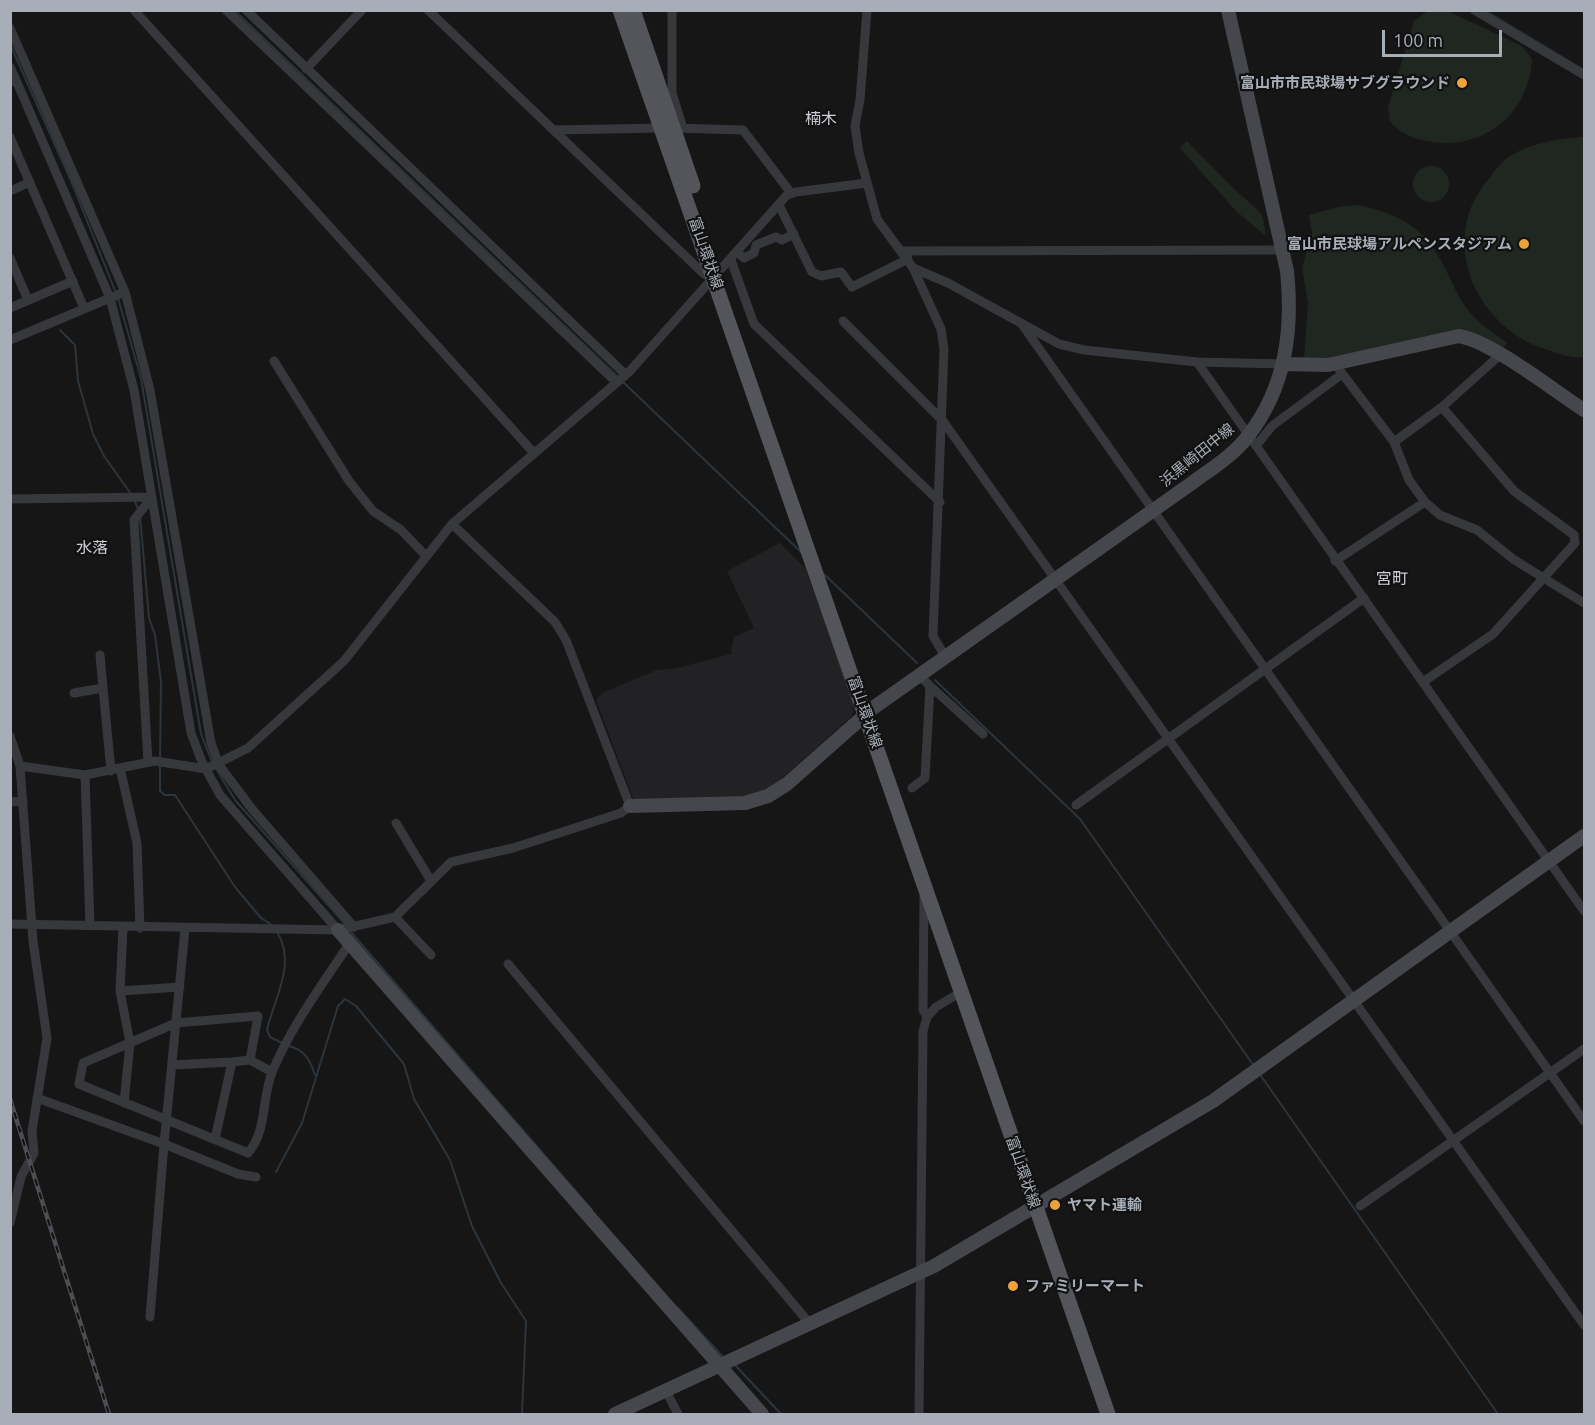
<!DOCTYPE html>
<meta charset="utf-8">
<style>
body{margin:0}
#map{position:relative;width:1595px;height:1425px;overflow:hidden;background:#161617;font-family:Ubuntu,sans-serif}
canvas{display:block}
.frame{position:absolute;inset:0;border:12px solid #a8aeb7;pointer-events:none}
.scale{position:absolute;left:1382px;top:30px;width:120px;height:27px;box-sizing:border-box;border:3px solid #a8aeb7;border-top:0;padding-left:8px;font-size:18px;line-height:21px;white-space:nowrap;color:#a8aeb7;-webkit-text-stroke:4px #111112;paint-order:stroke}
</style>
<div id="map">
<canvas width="1595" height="1425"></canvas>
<div class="frame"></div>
<div class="scale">100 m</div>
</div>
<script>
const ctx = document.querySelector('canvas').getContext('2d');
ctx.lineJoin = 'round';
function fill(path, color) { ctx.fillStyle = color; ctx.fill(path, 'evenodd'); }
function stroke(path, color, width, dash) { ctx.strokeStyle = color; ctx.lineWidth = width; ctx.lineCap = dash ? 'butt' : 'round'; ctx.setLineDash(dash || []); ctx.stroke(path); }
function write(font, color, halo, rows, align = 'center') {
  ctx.font = font + ' Ubuntu,"Noto Sans JP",sans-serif'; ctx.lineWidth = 4.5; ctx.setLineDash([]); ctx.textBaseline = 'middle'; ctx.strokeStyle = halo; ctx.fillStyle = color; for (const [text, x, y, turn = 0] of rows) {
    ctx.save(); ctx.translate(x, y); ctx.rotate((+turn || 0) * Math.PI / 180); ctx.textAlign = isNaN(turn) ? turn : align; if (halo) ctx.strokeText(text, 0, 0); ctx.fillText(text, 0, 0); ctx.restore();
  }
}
fill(new Path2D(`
 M 780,543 L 805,568 L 851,689 L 854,706 L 852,716 L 770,789 L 750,796 L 634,801 L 596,700 L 602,693 L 657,670 L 677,668 L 731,654 L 734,637 L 754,628 L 727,571 Z`), '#222224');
fill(new Path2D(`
 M 1429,10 L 1448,11 L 1522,46 L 1532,59 C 1529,116 1481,152 1426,141 C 1412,138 1398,132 1390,121 L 1388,107 L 1414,21 Z
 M 1584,137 L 1584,357 C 1571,359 1558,353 1545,349 C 1475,327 1437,238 1488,180 C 1494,172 1501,161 1510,156 C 1534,142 1557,139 1584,137 Z
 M 1187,141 L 1232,187 L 1262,214 L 1266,236 L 1236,211 L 1180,148 Z
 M1413 184a18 18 0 1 1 36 0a18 18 0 1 1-36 0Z
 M 1357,205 C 1401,214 1426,228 1446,270 C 1453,285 1460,301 1471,314 C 1481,325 1495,334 1507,343 L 1503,348 L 1461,329 L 1327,360 L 1304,359 L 1308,303 L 1302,268 L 1312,233 L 1309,215 L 1338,207 Z`), '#202720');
stroke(new Path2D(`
 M 234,10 L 618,377
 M 1484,10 L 1584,70
 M 10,44 L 72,183 L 116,293
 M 118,298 L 141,378 L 201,734 L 212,762
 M 60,330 L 75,345 L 78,381 L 93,434 L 104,456 L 131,494
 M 622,381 L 802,553
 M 134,499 L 139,511
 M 140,516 L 149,618 L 155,635 L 161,682 L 160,758
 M 824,574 L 917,663
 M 935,680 L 1080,819 L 1254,1066
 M 160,763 L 160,791 L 165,795 L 175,795 L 235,887 L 261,918 L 272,925
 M 215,767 L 235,800 L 345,924
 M 350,931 L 592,1210
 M 277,932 C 297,964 274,998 267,1030 L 270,1037 L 284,1044
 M 289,1046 C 305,1050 310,1060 315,1075
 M 1259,1073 L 1498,1414
 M 276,1172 L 302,1123 L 338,1006 L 345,999 L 356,1006 L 404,1064 L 414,1099 L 450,1160 L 472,1226 L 501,1283 L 526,1321 L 522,1414
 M 677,1307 L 724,1358
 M 734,1364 L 781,1414`), '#2c353b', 2);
stroke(new Path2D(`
 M 134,10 L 533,452
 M 226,10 L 616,382
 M 246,10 L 626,375
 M 428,10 L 704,274 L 713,278
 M 672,10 L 672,93 L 683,128
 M 867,10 L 860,100 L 855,126 L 859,153 L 877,219 L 913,268 L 941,329 L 944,349 L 933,636 L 946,658
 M 1474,10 L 1584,75
 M 10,28 L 125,292 L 110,298 L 16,80
 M 10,67 L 16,80 L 12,82
 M 306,69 L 362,10
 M 674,128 L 743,130 L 791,193
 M 554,130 L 662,128
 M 10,137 L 84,308
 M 10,191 L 30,182
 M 779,205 L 812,272 L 821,276 L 841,272 L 852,287 L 908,259
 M 903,251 L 1282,250
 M 738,253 L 744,258 L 754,253 L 756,245 L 776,237 L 782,240 L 794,234
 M 10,258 L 28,300
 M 731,260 L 754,324 L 940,502
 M 913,268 L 948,283 L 1059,344 L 1084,350 L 1197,362 L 1285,364
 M 125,292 L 150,390 L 211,743 L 219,765 L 252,809 L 354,927
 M 10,308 L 73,281
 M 843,321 L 943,421 L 1584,1325
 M 1021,323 L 1584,1121
 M 10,340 L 110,298 L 134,390 L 191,733 L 202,762 L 220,795 L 338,930
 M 274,361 L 349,481 L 373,511 L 401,530 L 426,556
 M 1197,362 L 1584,911
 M 1335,364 L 1394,442 L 1409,480 L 1425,502 L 1440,515 L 1477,530 L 1513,559 L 1584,603
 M 1394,442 L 1442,407 L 1500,355
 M 1256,446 L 1272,426 L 1342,374
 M 10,499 L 152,497 L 134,520 L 148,762
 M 1335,561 L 1425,502
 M 100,655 L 103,688
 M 1423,682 L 1493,634 L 1575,543 L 1574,535 L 1514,491 L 1442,407
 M 930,686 L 983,734
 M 74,693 L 103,688 L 111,771
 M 10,736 L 20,766 L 33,941 L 47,1038 L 32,1131 L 34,1153 L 21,1177 L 10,1223
 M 20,766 L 85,775 L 155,761 L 206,769 L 248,748 L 344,661 L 452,524 L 629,372 L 787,195 L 796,192 L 867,183
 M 120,768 L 137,843 L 140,928
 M 85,775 L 90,926
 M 912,788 L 925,778 L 930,686 L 920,676
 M 10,802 L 23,801
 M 1076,805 L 1364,598
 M 396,823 L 431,881
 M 395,917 L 431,955
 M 10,924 L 338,930 L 395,917 L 451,862 L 513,848 L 621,813 L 630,806 L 566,640 L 555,622 L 452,524
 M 508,964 L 810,1324
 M 120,991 L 123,928
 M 927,1017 L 936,1007 L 961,992
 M 250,1060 L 258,1016 L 176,1023 L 83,1063 L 79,1084 L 248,1153 C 268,1130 261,1097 273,1070 C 292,1025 322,985 349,944
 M 232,1062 L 250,1060 L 272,1072
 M 172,1065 L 232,1062 L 215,1139
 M 37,1098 L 164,1144 L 185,929
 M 124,1103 L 130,1043 L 120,991 L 180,987
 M 1360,1206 L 1584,1049
 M 150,1317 L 164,1144 L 238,1174 L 256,1177
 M 666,1391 L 678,1414
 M 919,1414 L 923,1031 L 927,1017 L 923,1010 L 924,897`), '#37383c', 9);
stroke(new Path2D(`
 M 1285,364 L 1328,365 L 1459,336 C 1493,342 1554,391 1584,410
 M 630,806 L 745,803 L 768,796 L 787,784 L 873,708 L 1192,483 C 1211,469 1234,455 1248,436 C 1286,387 1293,330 1287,271 L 1228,10
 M 338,930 L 762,1414
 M 615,1414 L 934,1266 L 1213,1101 L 1584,836`), '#45474c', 14);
stroke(new Path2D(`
 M 620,10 L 1108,1414
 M 633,10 L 693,186`), '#53555b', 15);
const rail = new Path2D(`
 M 10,1099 L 109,1414`);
stroke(rail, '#4c4e53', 4.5);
stroke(rail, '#111112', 2, [7]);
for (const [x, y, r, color] of [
 [1462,83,6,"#eca339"],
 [1524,244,6,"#eca339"],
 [1055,1205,6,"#eca339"],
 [1013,1286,6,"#eca339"]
]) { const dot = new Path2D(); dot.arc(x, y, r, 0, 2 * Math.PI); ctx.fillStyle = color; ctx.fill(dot); stroke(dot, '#111112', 2); }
write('bold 15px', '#a8aeb7', '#111112', [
 ["富山市市民球場サブグラウンド",1450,83],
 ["富山市民球場アルペンスタジアム",1512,244],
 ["ヤマト運輸",1067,1205,"left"],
 ["ファミリーマート",1025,1286,"left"]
], 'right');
write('15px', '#a8aeb7', '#111112', [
 ["富山環状線",706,253,71],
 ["浜黒崎田中線",1197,455,-39],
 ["富山環状線",865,712,71],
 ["富山環状線",1023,1172,71]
]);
write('16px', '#c9ccd3', '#111112', [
 ["楠木",821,119],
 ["水落",92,548],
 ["宮町",1392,579]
]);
</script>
